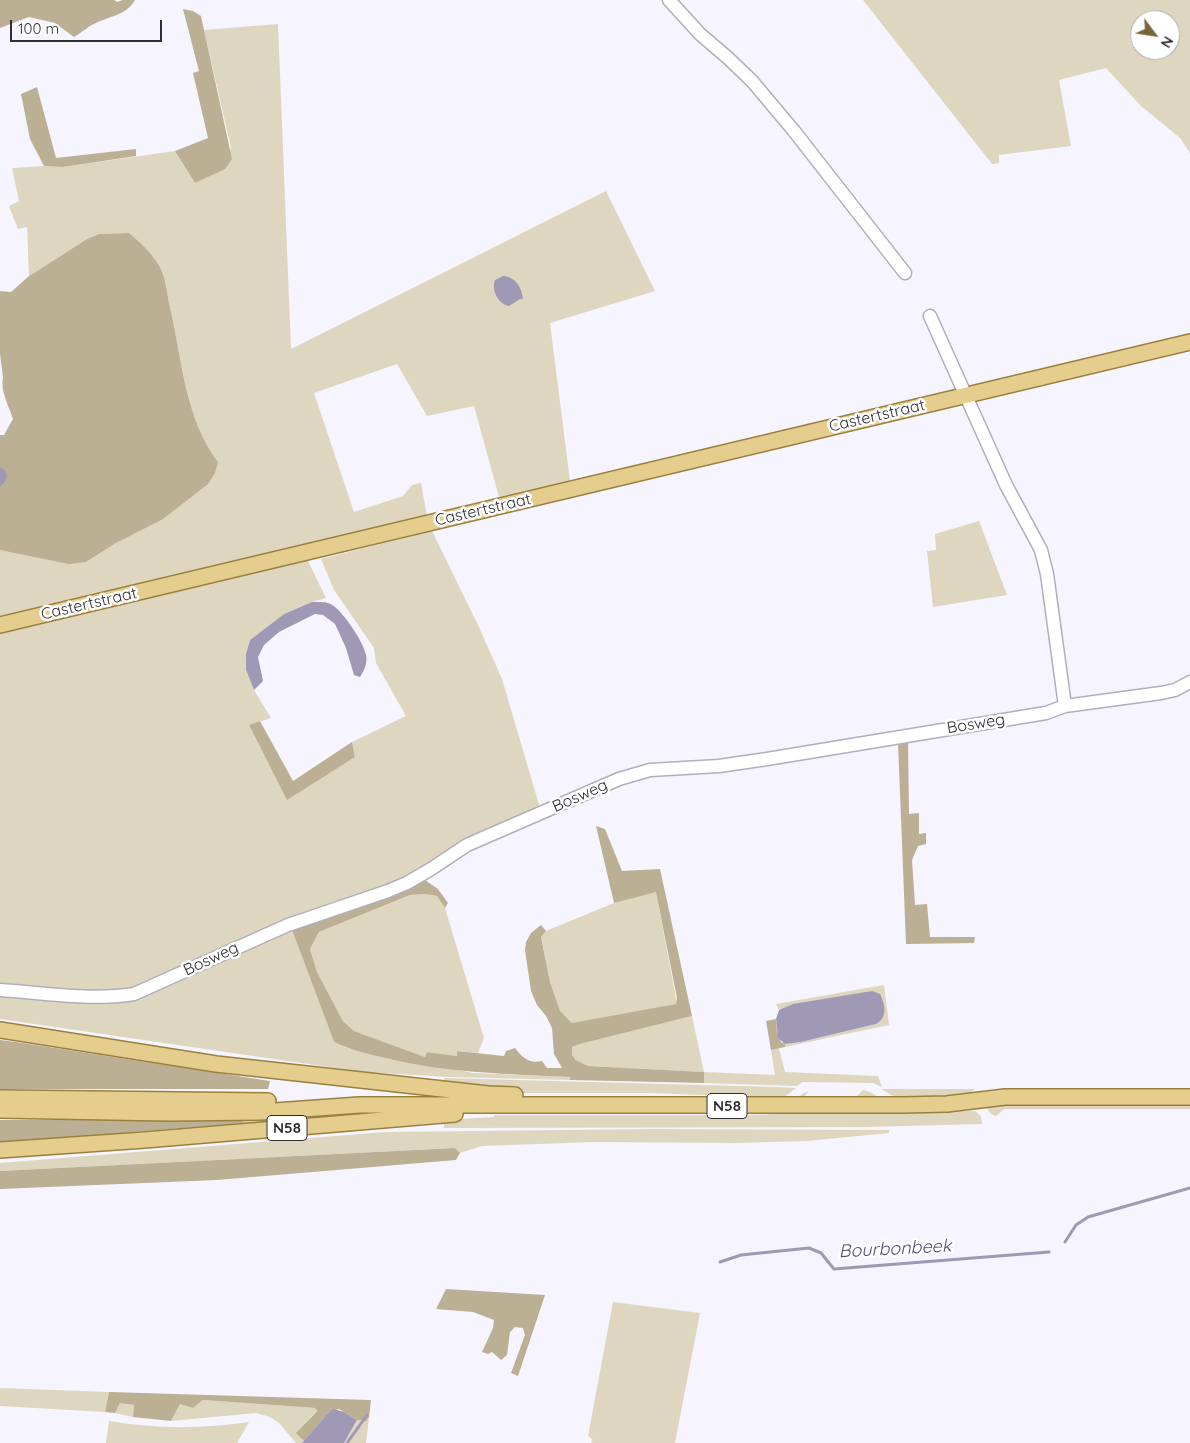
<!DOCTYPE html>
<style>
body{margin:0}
#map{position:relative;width:1190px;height:1443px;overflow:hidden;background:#f6f4fe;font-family:Quicksand,sans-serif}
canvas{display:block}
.north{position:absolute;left:1130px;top:10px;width:50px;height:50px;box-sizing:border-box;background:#fff;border:1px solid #acabae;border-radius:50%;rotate:121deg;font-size:14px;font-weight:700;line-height:20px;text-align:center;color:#2f2e34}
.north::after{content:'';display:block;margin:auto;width:18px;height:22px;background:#7a6635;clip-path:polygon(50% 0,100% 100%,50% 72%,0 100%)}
.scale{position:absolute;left:10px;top:20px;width:152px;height:22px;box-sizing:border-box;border:2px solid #2f2e34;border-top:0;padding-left:6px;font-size:15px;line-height:18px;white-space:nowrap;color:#2f2e34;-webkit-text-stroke:4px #fff;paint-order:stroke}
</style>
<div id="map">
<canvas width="1190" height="1443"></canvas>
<div class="north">N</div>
<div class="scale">100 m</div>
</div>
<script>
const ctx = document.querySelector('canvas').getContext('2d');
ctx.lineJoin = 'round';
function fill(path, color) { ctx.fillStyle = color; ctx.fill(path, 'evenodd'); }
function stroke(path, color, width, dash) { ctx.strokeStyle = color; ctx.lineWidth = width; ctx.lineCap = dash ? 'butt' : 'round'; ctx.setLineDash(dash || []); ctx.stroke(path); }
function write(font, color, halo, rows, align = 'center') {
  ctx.font = font + ' Quicksand,sans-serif'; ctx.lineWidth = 5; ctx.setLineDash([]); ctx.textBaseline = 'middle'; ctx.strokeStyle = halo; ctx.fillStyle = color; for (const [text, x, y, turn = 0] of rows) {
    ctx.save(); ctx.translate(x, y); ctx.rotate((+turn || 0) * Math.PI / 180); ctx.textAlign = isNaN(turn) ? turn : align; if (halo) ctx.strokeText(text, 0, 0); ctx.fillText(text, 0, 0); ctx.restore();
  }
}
fill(new Path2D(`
 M 863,0 L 1190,0 L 1190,153 L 1180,138 L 1141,106 L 1106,68 L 1059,80 L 1071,146 L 999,155 L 999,163 L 992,164 ZM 1140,20 L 1170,20 L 1170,50 L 1140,50 Z
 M 278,24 L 291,349 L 606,191 L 655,291 L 550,323 L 570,481 L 499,497 L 474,406 L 427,416 L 397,364 L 314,393 L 354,512 L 403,496 L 412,485 L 421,483 L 427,516 L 0,616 L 0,550 L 86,562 L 116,543 L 218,462 C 185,418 182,360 170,307 C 167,295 166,278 160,267 C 152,253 141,243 129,233 L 99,234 L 87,239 L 29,276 L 27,227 L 18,229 L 9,206 L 19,201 L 12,168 L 44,166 L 63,167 L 175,151 L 195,183 L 231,148 L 204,30 Z
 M 979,521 L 1007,595 L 933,607 L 927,551 L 936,550 L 935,534 Z
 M 432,531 L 478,625 L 502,679 L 540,808 L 429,864 L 385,888 L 300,914 L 139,986 C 95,997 45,988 0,985 L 0,634 L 307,559 L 326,598 L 312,602 L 284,614 L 250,640 L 246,654 L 246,670 L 254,690 L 271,718 L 249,725 L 287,799 L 355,757 L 352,742 L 406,716 L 376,663 L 374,648 L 334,590 L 321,559 Z
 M 656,891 L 677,1004 L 573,1024 L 560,1012 L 550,982 L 541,936 L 546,931 L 614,903 Z
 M 425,894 L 437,896 L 445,908 L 484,1038 L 478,1053 L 457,1051 L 457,1056 L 427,1052 L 425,1057 L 354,1031 L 343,1021 L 317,972 L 310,949 L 319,932 L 410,895 Z
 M 292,930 L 334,1042 L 347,1048 L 473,1073 L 570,1077 L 570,1080 L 448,1077 L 363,1072 L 0,1019 L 0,994 L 103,1003 L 119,1002 L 217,960 Z
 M 884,985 L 889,1025 L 785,1047 L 785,1044 L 801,1042 L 876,1024 L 793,1004 L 779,1010 L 776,1004 Z
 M 692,1016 L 704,1072 L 775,1075 L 771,1050 L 779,1048 L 785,1072 L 878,1076 L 882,1087 L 873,1083 L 802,1082 L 797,1086 L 704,1083 L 703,1072 L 588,1066 L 576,1060 L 572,1055 L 572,1047 L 580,1044 Z
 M 444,1078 L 776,1087 L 796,1088 L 783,1098 L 649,1093 L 510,1093 L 443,1086 Z
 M 881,1089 L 975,1089 L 970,1093 L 959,1096 L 897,1098 Z
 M 863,1090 L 870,1092 L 882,1099 L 796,1099 L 802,1094 L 809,1091 L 804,1097 L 855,1098 Z
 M 1038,1103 L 1190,1103 L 1190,1109 L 1004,1109 L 996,1116 L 991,1114 L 985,1106 Z
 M 860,1111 L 975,1111 L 981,1116 L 982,1124 L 866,1127 L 444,1128 L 444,1120 L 494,1117 L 494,1115 L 751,1115 Z
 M 246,1118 L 284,1119 L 288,1120 L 244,1123 L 242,1120 Z
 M 653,1129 L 880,1130 L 889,1130 L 889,1133 L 807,1141 L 736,1143 L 594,1142 L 482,1146 L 460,1153 L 455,1148 L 0,1171 L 0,1163 L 385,1132 Z
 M 613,1302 L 700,1313 L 675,1443 L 591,1443 L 593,1440 L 588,1436 Z
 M 0,1388 L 109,1392 L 105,1412 L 0,1406 Z
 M 203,1400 L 315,1408 L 317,1410 L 297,1432 L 304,1441 L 302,1443 L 296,1443 L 279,1423 L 270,1417 L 256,1413 L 171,1421 L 180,1404 L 193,1408 Z
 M 120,1403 L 135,1405 L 133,1417 L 115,1413 Z
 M 369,1417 L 366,1443 L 344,1443 L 357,1420 L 362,1420 L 366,1422 Z
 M 109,1421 C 156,1429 201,1429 249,1422 L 237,1443 L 106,1443 Z`), '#dfd6c0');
fill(new Path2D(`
 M 0,0 L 114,0 L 117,2 L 123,0 L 135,0 C 126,16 109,16 94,24 C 87,27 81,33 74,37 L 55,23 L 29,17 L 0,28 Z
 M 183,9 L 193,11 L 201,16 L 232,159 L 225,169 L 195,183 L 175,151 L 208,138 L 193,73 L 199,71 Z
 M 37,87 L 56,158 L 136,149 L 136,156 L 63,167 L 44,166 L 30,139 L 21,94 Z
 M 129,233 C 141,243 152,253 160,267 C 166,278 167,295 170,307 C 182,360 185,418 218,462 L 215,473 L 208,484 L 163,519 L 116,543 L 86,562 L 69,564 L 0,550 L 0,435 L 4,435 L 13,419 C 9,406 0,391 3,377 L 0,354 L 0,291 L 11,292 L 29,276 L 87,239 L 99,234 Z
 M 260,721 L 293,781 L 352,742 L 355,757 L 287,800 L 249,725 Z
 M 908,740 L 909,814 L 919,813 L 919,834 L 926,833 L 926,844 L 918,846 L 912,860 L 915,905 L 927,904 L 930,937 L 975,937 L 974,943 L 906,944 L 898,743 Z
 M 596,826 L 605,829 L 622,871 L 660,869 L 692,1016 L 580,1044 L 572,1047 L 572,1055 L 576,1060 L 588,1066 L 704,1072 L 704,1083 L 570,1080 L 570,1077 C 508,1074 446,1073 386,1058 C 368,1054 350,1050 334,1042 L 292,930 L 425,880 L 438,889 L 448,903 L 445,908 L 437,896 L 425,894 L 410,895 L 319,932 L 310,949 L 317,972 L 343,1021 L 354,1031 L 425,1057 L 427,1052 L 457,1056 L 457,1051 L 504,1056 L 506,1051 L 515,1048 C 523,1058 529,1064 542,1061 L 547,1068 L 562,1068 L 554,1054 L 552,1028 L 546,1016 L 537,1005 L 531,991 L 525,950 L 526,942 L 531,933 L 541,925 L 546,931 L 541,937 L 550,982 L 560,1011 L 572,1023 L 676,1004 L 677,998 L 656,892 L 614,903 Z
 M 776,1019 L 777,1032 L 781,1042 L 785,1044 L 785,1047 L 771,1050 L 766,1021 Z
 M 0,1040 L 16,1042 L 270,1081 L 268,1089 L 0,1089 Z
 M 204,1119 L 242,1120 L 244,1123 L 0,1143 L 0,1120 Z
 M 455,1148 L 460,1153 L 456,1160 L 217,1180 L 0,1189 L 0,1171 Z
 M 446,1289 L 545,1295 L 518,1376 L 511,1373 L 525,1335 L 523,1328 L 515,1327 L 510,1332 L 507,1355 L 501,1360 L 492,1352 L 488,1354 L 482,1352 L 493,1328 L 494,1320 L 473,1312 L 436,1309 Z
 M 109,1392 L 371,1400 L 369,1417 L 366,1422 L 362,1420 L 357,1420 L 339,1409 L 330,1411 L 304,1441 L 296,1433 L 317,1411 L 315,1408 L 203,1400 L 193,1408 L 180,1404 L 171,1421 L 133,1417 L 134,1405 L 120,1403 L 115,1413 L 105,1412 Z`), '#bcb094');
fill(new Path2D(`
 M 503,276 C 516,277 522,288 523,299 L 520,299 L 509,306 C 498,304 491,290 495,280 Z
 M 0,467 C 10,472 8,481 0,487 Z
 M 312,602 C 319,602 328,601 334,606 C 345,615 363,641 366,655 C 368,662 364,671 360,677 L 354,675 L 346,648 L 335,624 L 323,615 L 315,614 L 279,632 L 264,645 L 258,657 L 263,681 L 254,690 L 246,670 L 246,654 L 250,640 L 284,614 Z
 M 872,991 L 880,994 C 885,1005 888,1017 876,1024 L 801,1042 L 785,1044 L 778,1038 L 776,1019 L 779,1010 L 793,1004 Z
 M 334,1409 L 344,1412 L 357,1420 L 344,1443 L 302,1443 L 330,1411 Z`), '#9f99b6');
stroke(new Path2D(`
 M 1065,1242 L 1076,1225 L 1088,1217 L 1190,1188
 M 720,1262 L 741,1255 L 809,1248 L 821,1253 L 834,1269 L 1049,1252
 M 347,1443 L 367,1415`), '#9f99b6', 3);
const minor = new Path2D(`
 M 669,0 L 700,34 L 728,58 L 752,81 L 794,131 L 905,273
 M 930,316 L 1006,485 L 1041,550 L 1047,574 L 1065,706
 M 0,990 C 44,993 90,1001 134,994 L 288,925 L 388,891 L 407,883 L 431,869 L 467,845 L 619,779 L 650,770 L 719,766 L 767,759 L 1046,713 L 1065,706 L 1161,693 L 1175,690 L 1190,682`);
const major = new Path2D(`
 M 0,625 L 1190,342
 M 0,1030 L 216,1064 L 488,1094 L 515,1095
 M 0,1098 L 268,1101
 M 0,1110 L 169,1113 L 261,1112 L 359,1105 L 903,1105 L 947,1104 L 1005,1097 L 1190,1097
 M 0,1150 L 145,1140 L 455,1114`);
stroke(minor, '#b1aebe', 15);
stroke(major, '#9a803d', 18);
stroke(minor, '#fff', 12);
stroke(major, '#e5cd8e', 15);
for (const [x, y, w] of [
 [727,1106,40],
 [287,1128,40]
]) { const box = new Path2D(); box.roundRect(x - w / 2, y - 12.5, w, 25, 4); ctx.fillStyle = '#fff'; ctx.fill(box); stroke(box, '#2f2e34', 1); }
write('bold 15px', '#2f2e34', null, [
 ["N58",727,1106],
 ["N58",287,1128]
]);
write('16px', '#2f2e34', '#fff', [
 ["Castertstraat",877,416,-13],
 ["Castertstraat",483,510,-13],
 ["Castertstraat",89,604,-13],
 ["Bosweg",976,724,-9],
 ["Bosweg",580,796,-24],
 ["Bosweg",211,959,-25]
]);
write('italic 18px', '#564b77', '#fff', [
 ["Bourbonbeek",895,1249,-3]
]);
</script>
